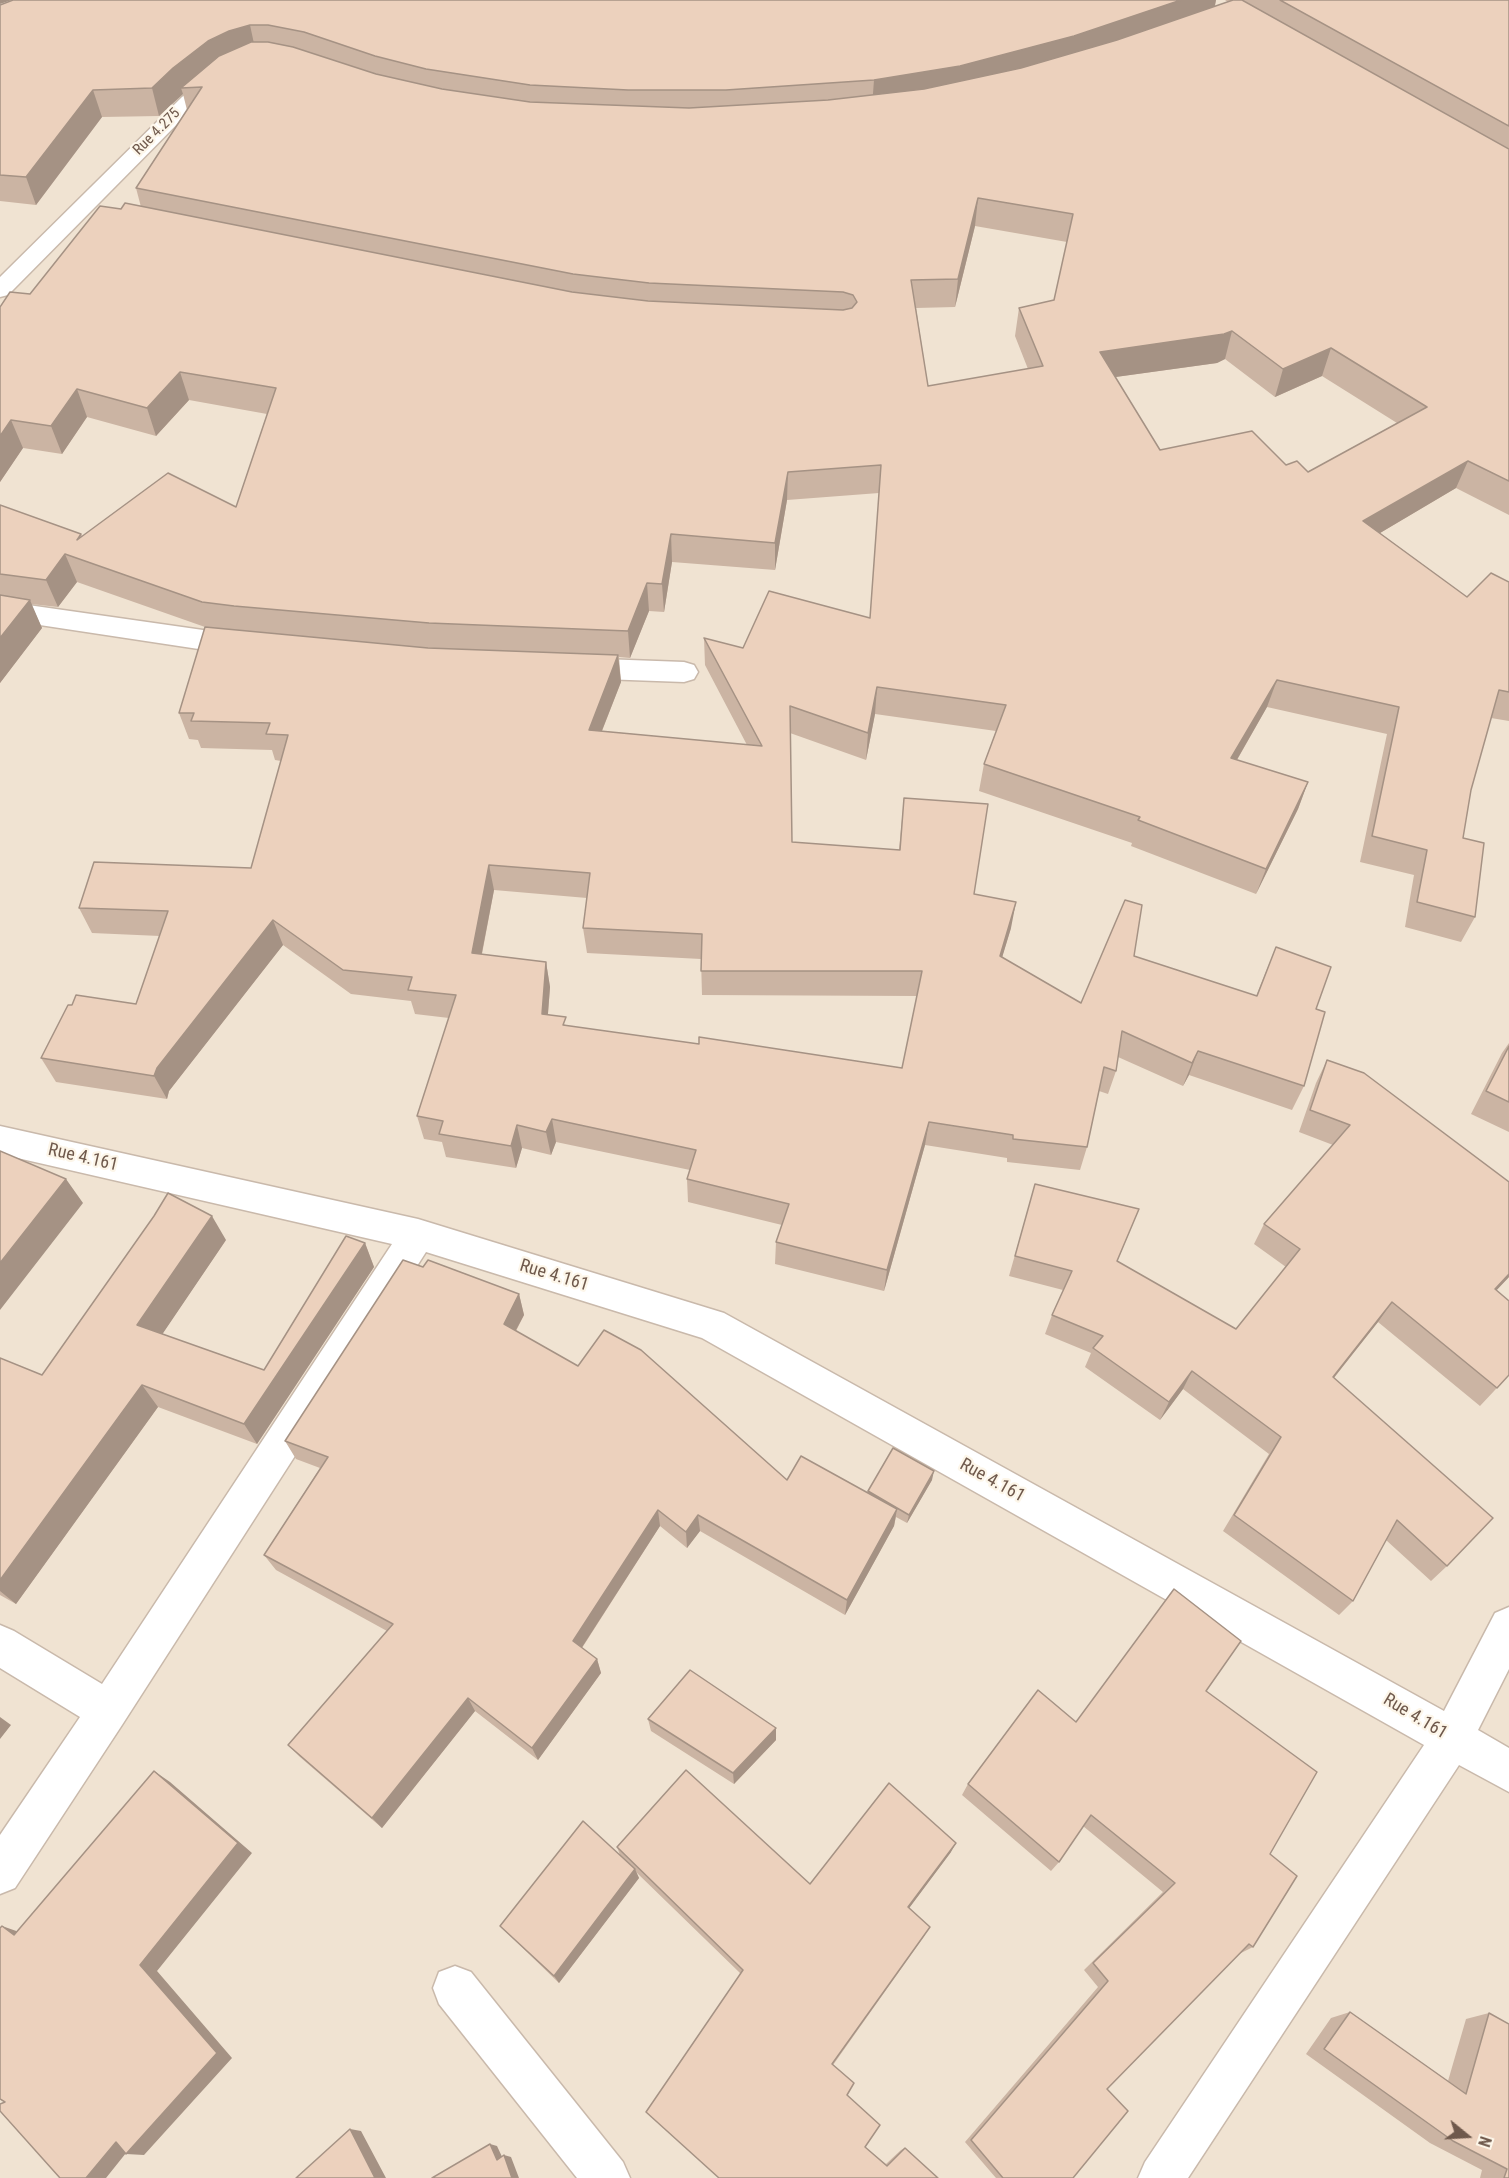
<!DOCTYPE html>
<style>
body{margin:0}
#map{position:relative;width:1509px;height:2178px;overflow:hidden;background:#faf1e3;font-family:"Roboto Condensed",sans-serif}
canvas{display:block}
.north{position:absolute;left:1437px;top:2106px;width:60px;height:60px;-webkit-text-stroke:4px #fdf6e9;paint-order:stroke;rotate:108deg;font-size:16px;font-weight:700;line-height:24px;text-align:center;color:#6f594c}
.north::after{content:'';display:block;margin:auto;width:21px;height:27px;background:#6f594c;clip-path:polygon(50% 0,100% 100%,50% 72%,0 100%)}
</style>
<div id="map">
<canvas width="1509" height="2178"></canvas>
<div class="north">N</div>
</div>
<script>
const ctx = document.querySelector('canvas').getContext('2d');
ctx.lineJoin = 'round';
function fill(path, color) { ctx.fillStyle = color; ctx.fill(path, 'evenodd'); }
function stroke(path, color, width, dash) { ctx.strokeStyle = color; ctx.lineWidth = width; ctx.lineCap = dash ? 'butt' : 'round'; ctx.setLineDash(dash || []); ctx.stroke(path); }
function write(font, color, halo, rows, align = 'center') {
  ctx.font = font + ' "Roboto Condensed",sans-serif'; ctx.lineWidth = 4.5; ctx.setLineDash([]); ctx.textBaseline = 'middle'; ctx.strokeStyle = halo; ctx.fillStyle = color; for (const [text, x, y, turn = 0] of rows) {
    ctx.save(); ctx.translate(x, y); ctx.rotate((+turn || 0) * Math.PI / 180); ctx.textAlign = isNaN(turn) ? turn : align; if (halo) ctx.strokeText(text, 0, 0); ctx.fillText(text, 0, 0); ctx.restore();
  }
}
fill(new Path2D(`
 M 0,0 L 1509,0 L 1509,2178 L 0,2178 Z`), '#f0e3d2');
const minor = new Path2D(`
 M 220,71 L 227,73 L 230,77 L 227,81 L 196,105 L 8,295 L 0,297 L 0,277 L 182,97 L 213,73 Z
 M 0,601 L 245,636 L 255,639 L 259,646 L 255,653 L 245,656 L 0,619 Z
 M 575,658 L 684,662 L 694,665 L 698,672 L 694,679 L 684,682 L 575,678 L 565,675 L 561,668 L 565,661 Z
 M 0,1126 L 418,1219 L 724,1313 L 1444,1711 L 1495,1613 L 1509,1607 L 1509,1669 L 1478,1730 L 1509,1748 L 1509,1792 L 1459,1765 L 1188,2178 L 1138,2178 L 1145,2162 L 1424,1745 L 702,1338 L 426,1252 L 122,1725 L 15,1888 L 0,1894 L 0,1835 L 80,1717 L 0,1668 L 0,1625 L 14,1631 L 102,1684 L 392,1244 L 0,1154 Z
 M 455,1966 L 471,1972 L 623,2162 L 630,2178 L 577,2178 L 439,2004 L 433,1988 L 439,1972 Z`);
stroke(minor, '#c9b9ab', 3);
fill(minor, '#fff');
fill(new Path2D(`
 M 13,0 L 1216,0 L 1215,6 L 1228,2 L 1225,0 L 1509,0 L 1509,515 L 1456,488 L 1380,533 L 1467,597 L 1509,582 L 1509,721 L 1491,718 L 1471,790 L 1463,838 L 1475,917 L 1461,942 L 1405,927 L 1414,875 L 1360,862 L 1387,734 L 1267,707 L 1237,760 L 1308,782 L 1298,809 L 1256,894 L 1131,846 L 1132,843 L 979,791 L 984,764 L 996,731 L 875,714 L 866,760 L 790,733 L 792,842 L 899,850 L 904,798 L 974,894 L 1011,928 L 1002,957 L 1081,1003 L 1134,956 L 1256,996 L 1276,947 L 1316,1009 L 1304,1086 L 1292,1110 L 1189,1075 L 1183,1086 L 1118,1057 L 1116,1071 L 1108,1094 L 1099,1091 L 1087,1147 L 1080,1170 L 1007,1162 L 1007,1158 L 925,1145 L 884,1291 L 775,1264 L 776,1242 L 782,1225 L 688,1202 L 687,1179 L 690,1170 L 556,1142 L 551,1155 L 522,1148 L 516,1168 L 446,1157 L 442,1142 L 424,1139 L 417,1116 L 449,1018 L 415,1014 L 411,1001 L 351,994 L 283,945 L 169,1091 L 167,1099 L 56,1082 L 41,1058 L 136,1004 L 160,936 L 92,933 L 79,908 L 251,868 L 281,761 L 275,760 L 272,750 L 201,748 L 198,740 L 189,739 L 179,713 L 205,627 L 77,582 L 58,607 L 31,604 L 42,628 L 0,683 L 0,505 L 81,534 L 82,536 L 236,507 L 267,414 L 189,400 L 156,436 L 87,417 L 62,454 L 23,448 L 0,482 L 0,307 L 30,294 L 121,209 L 141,207 L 136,188 L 187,110 L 183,94 L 159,116 L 102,117 L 36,205 L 0,201 L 0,5 ZM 975,226 L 1067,242 L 1054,300 L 1019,308 L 1015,336 L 1028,369 L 928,386 L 916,308 L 955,307 ZM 1225,359 L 1275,397 L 1322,376 L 1397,423 L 1308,472 L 1286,465 L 1160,450 L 1115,377 L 1217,363 ZM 879,493 L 870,618 L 743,648 L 704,638 L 705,665 L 747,745 L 602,731 L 621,682 L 619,657 L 630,658 L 649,611 L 664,612 L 672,562 L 775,570 L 787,500 ZM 494,890 L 587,898 L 583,928 L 587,953 L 701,959 L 702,995 L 917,996 L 902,1068 L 699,1044 L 567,1026 L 548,1014 L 550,987 L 546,962 L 482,954 Z
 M 1509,1043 L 1509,1132 L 1471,1114 L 1502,1053 Z
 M 1327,1060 L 1509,1277 L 1496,1290 L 1509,1375 L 1480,1406 L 1378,1322 L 1334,1378 L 1447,1566 L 1431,1581 L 1386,1540 L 1353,1601 L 1339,1615 L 1223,1531 L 1269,1454 L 1183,1389 L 1160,1420 L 1085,1367 L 1091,1353 L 1045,1334 L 1052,1315 L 1063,1290 L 1009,1276 L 1035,1184 L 1139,1209 L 1117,1262 L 1236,1329 L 1286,1267 L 1254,1244 L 1264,1224 L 1333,1145 L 1299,1132 L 1316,1083 Z
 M 226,1240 L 162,1334 L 264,1370 L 365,1243 L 374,1267 L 257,1444 L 158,1407 L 16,1604 L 0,1595 L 0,1358 L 42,1375 Z
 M 423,1267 L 519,1294 L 524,1315 L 516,1331 L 578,1366 L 787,1480 L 867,1493 L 868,1491 L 932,1480 L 907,1523 L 896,1517 L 894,1526 L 845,1615 L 700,1531 L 687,1548 L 660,1526 L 582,1648 L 597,1659 L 601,1673 L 538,1760 L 475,1711 L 382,1828 L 300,1757 L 288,1745 L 387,1631 L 276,1570 L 264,1555 L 320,1468 L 296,1459 L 285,1441 Z
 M 1206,1691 L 1270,1854 L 1253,1947 L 1239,1954 L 1107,2089 L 1073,2178 L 996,2178 L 965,2142 L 1098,1987 L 1084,1970 L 1163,1892 L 1083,1826 L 1059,1862 L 1051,1871 L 962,1795 L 968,1784 L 1076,1722 Z
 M 648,1719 L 776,1728 L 776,1740 L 734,1784 L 651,1731 Z
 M 617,1847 L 810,1884 L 951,1852 L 909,1908 L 925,1935 L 833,2065 L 847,2095 L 865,2147 L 886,2164 L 901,2150 L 905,2148 L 938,2178 L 719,2178 L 740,1973 L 636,1872 L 639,1878 L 559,1983 L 500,1926 L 620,1855 Z
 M 1350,2012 L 1448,2081 L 1466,2019 L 1489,2013 L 1509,2178 L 1480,2178 L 1482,2170 L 1430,2143 L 1306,2054 L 1331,2018 Z`), '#cbb4a3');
fill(new Path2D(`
 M 0,0 L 12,0 L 0,4 Z
 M 1181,0 L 1216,0 L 1213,14 L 1070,64 L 872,107 L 874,80 Z
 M 250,25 L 256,53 L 181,88 L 183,94 L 159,116 L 152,88 L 173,68 L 208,41 L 229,31 Z
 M 93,90 L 102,117 L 36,205 L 26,177 Z
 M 978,198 L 975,226 L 955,307 L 958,279 Z
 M 1232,331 L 1225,359 L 1217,363 L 1094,380 L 1100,352 Z
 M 1331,348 L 1322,376 L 1275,397 L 1283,369 Z
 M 180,372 L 189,400 L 156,436 L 147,408 Z
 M 77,389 L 87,417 L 62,454 L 51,426 Z
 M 11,420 L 23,448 L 0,482 L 0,436 Z
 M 1468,461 L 1456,488 L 1353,549 L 1363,521 Z
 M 788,472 L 787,500 L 775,570 L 775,543 Z
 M 671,534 L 672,562 L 664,612 L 662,584 Z
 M 65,554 L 77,582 L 58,607 L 46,580 Z
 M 647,583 L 649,611 L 630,658 L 628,631 Z
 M 30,600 L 42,628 L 0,683 L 0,638 Z
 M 618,655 L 621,682 L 592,756 L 589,730 Z
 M 1277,680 L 1267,707 L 1223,784 L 1231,758 Z
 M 877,687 L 875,714 L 866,760 L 868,733 Z
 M 1308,782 L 1298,809 L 1256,894 L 1266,869 Z
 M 489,865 L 494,890 L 477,978 L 472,953 Z
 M 1016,902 L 1011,928 L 995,981 L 1000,956 Z
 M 273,920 L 283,945 L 169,1091 L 167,1099 L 154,1076 L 157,1068 Z
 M 546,962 L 550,987 L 546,1038 L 542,1014 Z
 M 1198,1051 L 1189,1075 L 1183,1086 L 1192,1063 Z
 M 552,1119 L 556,1142 L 551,1155 L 546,1132 Z
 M 929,1122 L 925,1145 L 884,1291 L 887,1270 Z
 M 517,1125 L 522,1148 L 516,1168 L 511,1146 Z
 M 66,1179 L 83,1203 L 0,1310 L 0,1263 Z
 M 212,1216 L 226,1240 L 153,1348 L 137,1325 Z
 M 365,1243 L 374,1267 L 257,1444 L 244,1424 Z
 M 1509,1274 L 1509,1277 L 1479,1309 L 1495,1289 Z
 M 519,1294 L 524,1315 L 509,1343 L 504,1324 Z
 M 1392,1302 L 1378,1322 L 1320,1395 L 1333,1377 Z
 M 1192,1371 L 1183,1389 L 1160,1420 L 1169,1402 Z
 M 142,1385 L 158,1407 L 16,1604 L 0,1591 L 0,1580 Z
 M 934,1471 L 932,1480 L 907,1523 L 909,1515 Z
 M 897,1509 L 894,1526 L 845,1615 L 847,1600 Z
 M 658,1510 L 660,1526 L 577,1655 L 573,1641 Z
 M 698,1515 L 700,1531 L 687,1548 L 686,1532 Z
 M 597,1659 L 601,1673 L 538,1760 L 532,1748 Z
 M 468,1698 L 475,1711 L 382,1828 L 372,1818 Z
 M 0,1717 L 11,1725 L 0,1739 Z
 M 776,1728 L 776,1740 L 734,1784 L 733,1773 Z
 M 154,1771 L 170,1782 L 252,1853 L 157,1971 L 232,2058 L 144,2155 L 126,2154 Z
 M 956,1843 L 951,1852 L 904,1915 L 908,1907 Z
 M 635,1869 L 639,1878 L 559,1983 L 554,1976 Z
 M 2,1926 L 22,1933 L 14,1935 Z
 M 350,2129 L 361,2131 L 386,2178 L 375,2178 Z
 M 116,2142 L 134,2143 L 106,2178 L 86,2178 Z
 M 490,2144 L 497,2146 L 504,2161 L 497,2160 Z
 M 504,2155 L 511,2157 L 519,2178 L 512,2178 Z`), '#a59284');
const building = new Path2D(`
 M 13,0 L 1181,0 L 1074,36 L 960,66 L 874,80 L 726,90 L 628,90 L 530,85 L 426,69 L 375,56 L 304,32 L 268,25 L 250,25 L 229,31 L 208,41 L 173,68 L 152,88 L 93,90 L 26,177 L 0,175 L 0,5 Z
 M 1233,0 L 1242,0 L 1509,149 L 1509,481 L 1468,461 L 1363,521 L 1467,597 L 1491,573 L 1509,582 L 1509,692 L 1499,690 L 1471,790 L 1463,838 L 1484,843 L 1475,917 L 1417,902 L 1427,850 L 1372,836 L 1399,707 L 1277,680 L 1231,758 L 1308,782 L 1266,869 L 1138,820 L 1140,817 L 984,764 L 1006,705 L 877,687 L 868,733 L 790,706 L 792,842 L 900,850 L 904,798 L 988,804 L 974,894 L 1016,902 L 1000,956 L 1081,1003 L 1125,900 L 1142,905 L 1134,956 L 1257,996 L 1276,947 L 1331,967 L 1316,1009 L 1325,1012 L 1304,1086 L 1198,1051 L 1192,1063 L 1122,1031 L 1116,1071 L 1104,1067 L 1087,1147 L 1013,1139 L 1013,1135 L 929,1122 L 887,1270 L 776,1242 L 789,1204 L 687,1179 L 696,1150 L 552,1119 L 546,1132 L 517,1125 L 511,1146 L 439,1134 L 443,1121 L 417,1116 L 456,995 L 408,990 L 412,977 L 343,970 L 273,920 L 157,1068 L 154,1076 L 41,1058 L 68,1005 L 72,1005 L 76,995 L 136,1004 L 168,911 L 79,908 L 94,862 L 251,868 L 288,735 L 266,734 L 270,723 L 191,721 L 194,713 L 179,713 L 205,627 L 428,648 L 618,655 L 589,730 L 762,746 L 704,638 L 743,648 L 769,591 L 870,618 L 881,465 L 788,472 L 775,543 L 671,534 L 662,584 L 647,583 L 628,631 L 429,623 L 234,606 L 202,602 L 65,554 L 46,580 L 0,574 L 0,505 L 81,534 L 77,540 L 168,473 L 236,507 L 276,388 L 180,372 L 147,408 L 77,389 L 51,426 L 11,420 L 0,436 L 0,307 L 10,292 L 30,294 L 100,206 L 121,209 L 125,203 L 572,292 L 648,301 L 843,310 L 852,308 L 857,302 L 853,295 L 843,292 L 649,283 L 573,274 L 136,188 L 202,87 L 181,88 L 219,56 L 251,42 L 268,42 L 293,47 L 376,74 L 442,89 L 530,102 L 689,108 L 828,100 L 924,89 L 1021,68 L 1117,40 ZM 978,198 L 1073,214 L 1054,300 L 1019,308 L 1043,366 L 928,386 L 911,280 L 958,279 ZM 1232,331 L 1283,369 L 1331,348 L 1427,407 L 1308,472 L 1297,461 L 1286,465 L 1252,431 L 1160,450 L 1100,352 L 1224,334 ZM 489,865 L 590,873 L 583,928 L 702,934 L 701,971 L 922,971 L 902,1068 L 699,1037 L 699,1044 L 563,1025 L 566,1017 L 542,1014 L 546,962 L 472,953 Z
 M 1280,0 L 1509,0 L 1509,126 Z
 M 0,595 L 30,600 L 0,638 Z
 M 1509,1046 L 1509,1102 L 1486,1091 Z
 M 1327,1060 L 1364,1073 L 1509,1182 L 1509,1274 L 1495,1289 L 1509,1301 L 1509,1375 L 1497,1388 L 1392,1302 L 1333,1377 L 1493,1518 L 1447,1566 L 1397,1520 L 1353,1601 L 1234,1515 L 1281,1437 L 1192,1371 L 1169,1402 L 1093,1348 L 1103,1336 L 1052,1315 L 1072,1271 L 1015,1256 L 1035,1184 L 1139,1209 L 1117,1261 L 1236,1329 L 1300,1249 L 1264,1224 L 1350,1125 L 1310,1110 Z
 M 0,1151 L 66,1179 L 0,1263 Z
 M 168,1193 L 212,1216 L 137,1325 L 264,1370 L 346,1236 L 365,1243 L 244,1424 L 142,1385 L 0,1580 L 0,1358 L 42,1375 L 154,1216 Z
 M 403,1260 L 423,1267 L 428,1260 L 519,1294 L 504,1324 L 578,1366 L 604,1330 L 641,1350 L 787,1480 L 801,1456 L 897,1509 L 847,1600 L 698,1515 L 686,1532 L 658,1510 L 573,1641 L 597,1659 L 532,1748 L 468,1698 L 372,1818 L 288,1745 L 393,1624 L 264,1555 L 328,1457 L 285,1441 Z
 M 893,1448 L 934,1471 L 909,1515 L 868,1491 Z
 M 1174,1589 L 1241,1641 L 1206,1691 L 1317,1772 L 1270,1854 L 1297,1876 L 1253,1947 L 1249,1944 L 1107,2089 L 1128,2111 L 1073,2178 L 1003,2178 L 971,2140 L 1108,1981 L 1093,1963 L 1175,1883 L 1091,1815 L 1059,1862 L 968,1784 L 1038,1690 L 1076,1722 Z
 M 690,1670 L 776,1728 L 733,1773 L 648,1719 Z
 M 686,1770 L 810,1884 L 889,1783 L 956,1843 L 908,1907 L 930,1927 L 832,2064 L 854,2083 L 847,2095 L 880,2125 L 865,2147 L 887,2166 L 905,2148 L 938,2178 L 719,2178 L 646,2112 L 743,1970 L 617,1847 Z
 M 154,1771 L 238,1843 L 140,1965 L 217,2053 L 126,2154 L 116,2142 L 86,2178 L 60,2178 L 0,2111 L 0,2104 L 5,2102 L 0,2099 L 0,1928 L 2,1926 L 14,1935 Z
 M 583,1821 L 635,1869 L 554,1976 L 500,1926 Z
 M 1350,2012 L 1466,2094 L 1489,2013 L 1509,2024 L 1509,2178 L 1504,2178 L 1507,2169 L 1453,2141 L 1324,2049 Z
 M 350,2129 L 375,2178 L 296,2178 Z
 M 490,2144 L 497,2160 L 504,2155 L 512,2178 L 432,2178 Z`);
fill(building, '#ecd1bd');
stroke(building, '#a59284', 1.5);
write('15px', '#6f594c', '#fdf6e9', [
 ["Rue 4.275",157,132,-45]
]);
write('18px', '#6f594c', '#fdf6e9', [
 ["Rue 4.161",83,1158,13],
 ["Rue 4.161",554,1276,17],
 ["Rue 4.161",992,1481,29],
 ["Rue 4.161",1415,1717,31]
]);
</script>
